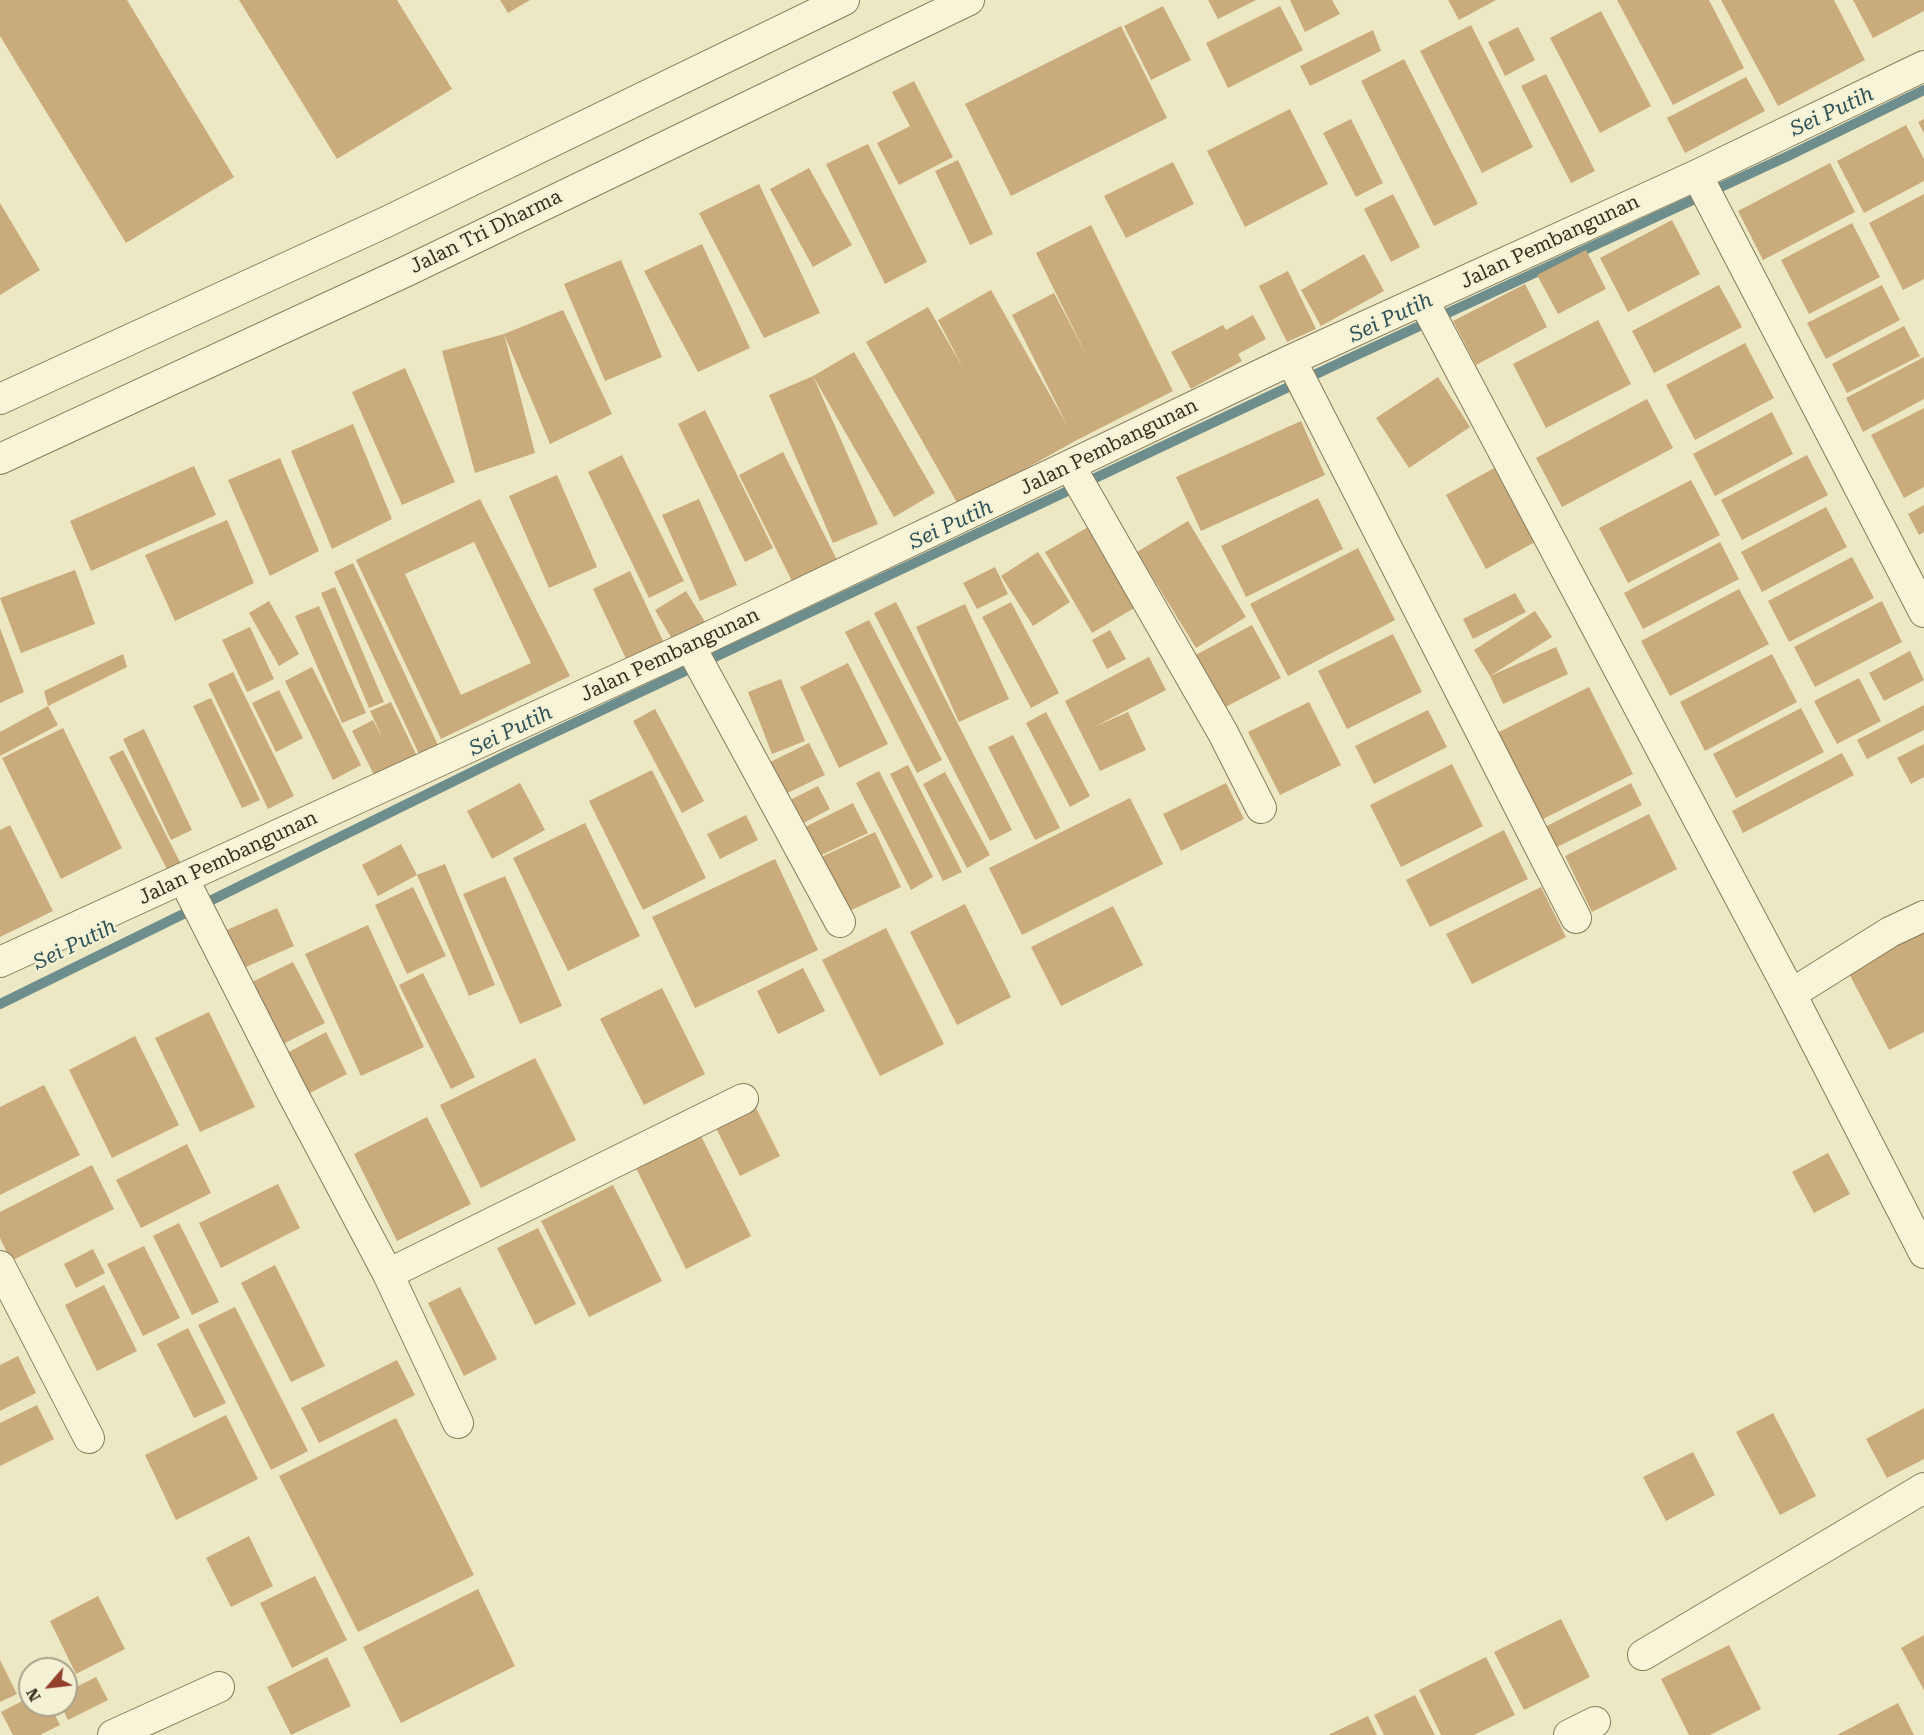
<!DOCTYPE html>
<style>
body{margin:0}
#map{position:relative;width:1924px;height:1735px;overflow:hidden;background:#ede8c4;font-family:"Roboto Serif",serif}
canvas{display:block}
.north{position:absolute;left:18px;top:1657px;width:60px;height:60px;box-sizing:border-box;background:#f4f1d4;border:2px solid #a8a38c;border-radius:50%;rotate:242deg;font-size:16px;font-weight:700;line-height:24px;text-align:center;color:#372f1f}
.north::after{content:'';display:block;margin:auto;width:21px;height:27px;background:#94402d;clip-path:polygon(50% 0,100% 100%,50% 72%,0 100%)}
</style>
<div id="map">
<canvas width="1924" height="1735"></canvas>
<div class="north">N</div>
</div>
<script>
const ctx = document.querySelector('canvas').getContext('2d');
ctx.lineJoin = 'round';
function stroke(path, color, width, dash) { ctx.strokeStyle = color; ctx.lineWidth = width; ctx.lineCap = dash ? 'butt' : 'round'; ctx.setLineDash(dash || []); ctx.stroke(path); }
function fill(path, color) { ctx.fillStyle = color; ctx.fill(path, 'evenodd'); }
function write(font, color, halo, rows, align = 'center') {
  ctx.font = font + ' "Roboto Serif",serif'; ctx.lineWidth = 4.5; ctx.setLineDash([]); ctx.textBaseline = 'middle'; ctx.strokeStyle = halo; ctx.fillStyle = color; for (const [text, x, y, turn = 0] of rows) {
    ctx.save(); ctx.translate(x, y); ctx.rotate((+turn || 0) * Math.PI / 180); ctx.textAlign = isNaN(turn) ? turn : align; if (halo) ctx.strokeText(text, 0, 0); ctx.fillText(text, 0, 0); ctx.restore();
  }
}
stroke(new Path2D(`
 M 0,1004 L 513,752 L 1348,359 L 1788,156 L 1924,90`), '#6d8e8c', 10);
fill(new Path2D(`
 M 0,0 L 127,0 L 234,177 L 126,243 L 0,36 Z
 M 239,0 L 397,0 L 452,89 L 337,159 Z
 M 500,0 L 530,0 L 508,13 Z
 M 1208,0 L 1256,0 L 1218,19 Z
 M 1290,0 L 1332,0 L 1340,14 L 1305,32 Z
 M 1448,0 L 1496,0 L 1459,20 Z
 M 1617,0 L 1709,0 L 1744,68 L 1673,105 Z
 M 1721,0 L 1834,0 L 1865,60 L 1778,106 Z
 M 1853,0 L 1924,0 L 1924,11 L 1873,38 Z
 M 1163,6 L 1191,60 L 1151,80 L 1124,26 Z
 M 1280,6 L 1303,50 L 1228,88 L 1206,43 Z
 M 1601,11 L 1651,106 L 1600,133 L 1550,38 Z
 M 1471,25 L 1533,147 L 1482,173 L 1420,51 Z
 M 1121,26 L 1167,118 L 1011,196 L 965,104 Z
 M 1518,27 L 1535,60 L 1505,76 L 1488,42 Z
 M 1373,30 L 1381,51 L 1310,86 L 1300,66 Z
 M 1404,59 L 1478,204 L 1434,226 L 1361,81 Z
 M 1546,74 L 1595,171 L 1571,183 L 1521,86 Z
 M 1746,77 L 1765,111 L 1685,153 L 1667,118 Z
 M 914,81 L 953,157 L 899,185 L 877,143 L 910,126 L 892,92 Z
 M 1290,109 L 1328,184 L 1245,227 L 1207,151 Z
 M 1351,119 L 1383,183 L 1356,197 L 1323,133 Z
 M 1924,119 L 1924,133 L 1918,122 Z
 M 1906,125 L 1924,159 L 1924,181 L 1864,213 L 1837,161 Z
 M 868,144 L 927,262 L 885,284 L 826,164 Z
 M 958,160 L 993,234 L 970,245 L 935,171 Z
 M 1173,162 L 1194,204 L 1126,238 L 1104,196 Z
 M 1830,163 L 1855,212 L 1763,260 L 1738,211 Z
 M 809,168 L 852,245 L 813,267 L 770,189 Z
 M 759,184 L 820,313 L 764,338 L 699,213 Z
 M 1393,194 L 1420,247 L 1391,262 L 1364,209 Z
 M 1924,194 L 1924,279 L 1903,290 L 1869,223 Z
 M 0,203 L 40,270 L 0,295 Z
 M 1672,220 L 1700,274 L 1628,312 L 1600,258 Z
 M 1852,223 L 1880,277 L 1809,314 L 1781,260 Z
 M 1091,225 L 1173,391 L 1075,441 L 959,506 L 866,342 L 928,307 L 963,368 L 938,320 L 991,290 L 1068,427 L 1012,315 L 1054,293 L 1087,356 L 1036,253 Z
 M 702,244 L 750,348 L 698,372 L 644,271 Z
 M 1586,250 L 1606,289 L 1558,314 L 1537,275 Z
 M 1364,254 L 1384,291 L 1321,326 L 1301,290 Z
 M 621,260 L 662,357 L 605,381 L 564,284 Z
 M 1288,271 L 1316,329 L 1287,342 L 1259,286 Z
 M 1525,284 L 1547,327 L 1476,365 L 1453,321 Z
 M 1719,285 L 1742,327 L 1654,373 L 1632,331 Z
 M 1882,285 L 1900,320 L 1826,359 L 1807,323 Z
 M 563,310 L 612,414 L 550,444 L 504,334 Z
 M 1253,315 L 1266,339 L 1238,354 L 1242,361 L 1191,389 L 1171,352 L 1223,325 L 1226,330 Z
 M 1598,320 L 1631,384 L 1546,428 L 1513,364 Z
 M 1904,326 L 1920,356 L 1847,393 L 1832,364 Z
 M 504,334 L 535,453 L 475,473 L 442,351 Z
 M 1745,343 L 1774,398 L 1695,440 L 1666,385 Z
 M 854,352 L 935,493 L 894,517 L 813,376 Z
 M 1924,357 L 1924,399 L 1863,432 L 1846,398 Z
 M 405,368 L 455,482 L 402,505 L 352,392 Z
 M 813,376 L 878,524 L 833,543 L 769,395 Z
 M 1438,377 L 1470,427 L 1409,468 L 1376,418 Z
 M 1647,399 L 1673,448 L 1562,507 L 1536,458 Z
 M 1924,408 L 1924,487 L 1904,498 L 1871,435 Z
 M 705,410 L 773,548 L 745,562 L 678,424 Z
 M 1772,412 L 1793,454 L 1715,496 L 1693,454 Z
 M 1301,421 L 1325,475 L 1201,531 L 1176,477 Z
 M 353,424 L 392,519 L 332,549 L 291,451 Z
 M 783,452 L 839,564 L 794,585 L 739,475 Z
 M 622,455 L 684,581 L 649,598 L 588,472 Z
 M 1807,455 L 1828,495 L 1742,540 L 1721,500 Z
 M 280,458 L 319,551 L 270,576 L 228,480 Z
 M 194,466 L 216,515 L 91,571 L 70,521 Z
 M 1494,468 L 1535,542 L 1486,569 L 1446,495 Z
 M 557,475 L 597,567 L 549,588 L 509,496 Z
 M 1691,480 L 1720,535 L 1628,583 L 1599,528 Z
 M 1318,498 L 1343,549 L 1246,597 L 1221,546 Z
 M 480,499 L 570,676 L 441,739 L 356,560 ZM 474,542 L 531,663 L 461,695 L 405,574 Z
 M 699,499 L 737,585 L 700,601 L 662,515 Z
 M 1924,505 L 1924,532 L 1919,535 L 1908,514 Z
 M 1826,507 L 1847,547 L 1762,592 L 1741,552 Z
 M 227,520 L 254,583 L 175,621 L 145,555 Z
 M 1188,521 L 1246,617 L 1196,648 L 1137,552 Z
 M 1090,526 L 1136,607 L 1092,633 L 1045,552 Z
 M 1720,542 L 1739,579 L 1643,629 L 1624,593 Z
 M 1358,548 L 1395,620 L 1288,676 L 1250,604 Z
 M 1038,552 L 1070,602 L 1033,626 L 1001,576 Z
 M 1852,557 L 1874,598 L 1789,642 L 1768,601 Z
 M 353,563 L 438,745 L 419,754 L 334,572 Z
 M 995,567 L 1008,594 L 977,609 L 963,583 Z
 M 75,570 L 95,624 L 21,653 L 0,598 Z
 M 630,571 L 665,645 L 628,663 L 593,589 Z
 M 335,587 L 384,702 L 369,708 L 321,593 Z
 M 1739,589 L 1769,644 L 1670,696 L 1641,641 Z
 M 686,591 L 707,625 L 675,644 L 655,610 Z
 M 1515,593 L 1526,612 L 1473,639 L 1463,619 Z
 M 269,601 L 299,654 L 279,666 L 249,613 Z
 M 1882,601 L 1902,642 L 1815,687 L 1794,647 Z
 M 896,602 L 1012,830 L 990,841 L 874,613 Z
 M 1011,602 L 1059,693 L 1031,708 L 982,617 Z
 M 965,604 L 1009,699 L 959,722 L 916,627 Z
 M 319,606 L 366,713 L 342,723 L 295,616 Z
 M 1535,611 L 1552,637 L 1490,676 L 1474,650 Z
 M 869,620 L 942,760 L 917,773 L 845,632 Z
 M 1252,625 L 1281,678 L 1216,712 L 1188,659 Z
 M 250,627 L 274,679 L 247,692 L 222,640 Z
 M 0,628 L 24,692 L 0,703 Z
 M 1110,630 L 1126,659 L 1107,669 L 1092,640 Z
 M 1393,634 L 1422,692 L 1347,729 L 1318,671 Z
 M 1556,647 L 1568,674 L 1503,704 L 1490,676 Z
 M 1910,651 L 1924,680 L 1884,701 L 1869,673 Z
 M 123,654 L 127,667 L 48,706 L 44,691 Z
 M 1772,654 L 1797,702 L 1705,751 L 1680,702 Z
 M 1149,657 L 1166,690 L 1094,727 L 1128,712 L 1146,750 L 1100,771 L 1065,701 Z
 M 848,663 L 888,744 L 839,768 L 800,687 Z
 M 312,667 L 361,765 L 333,780 L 285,681 Z
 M 233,672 L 294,796 L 268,809 L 208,684 Z
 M 1859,678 L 1881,721 L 1837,744 L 1814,701 Z
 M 781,679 L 805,741 L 772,754 L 748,692 Z
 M 1589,687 L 1633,774 L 1539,821 L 1495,734 Z
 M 279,690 L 303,738 L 276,752 L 252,703 Z
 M 211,698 L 260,800 L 242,808 L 193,706 Z
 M 391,702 L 418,758 L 376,779 L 352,731 L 373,720 L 384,741 L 370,711 Z
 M 1309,702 L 1341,765 L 1280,795 L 1248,732 Z
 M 1924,705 L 1924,730 L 1867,759 L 1857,740 Z
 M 48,706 L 58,725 L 0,756 L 0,732 Z
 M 1801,708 L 1824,752 L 1736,798 L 1713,754 Z
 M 655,709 L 704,801 L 682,813 L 633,721 Z
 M 1428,710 L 1447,747 L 1374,784 L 1355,746 Z
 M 1046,712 L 1090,796 L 1070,807 L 1026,723 Z
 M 63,728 L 122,848 L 61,879 L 2,758 Z
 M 144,729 L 192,830 L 171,840 L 123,739 Z
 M 1013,735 L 1060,828 L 1035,840 L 988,747 Z
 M 809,743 L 825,775 L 777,798 L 762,766 Z
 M 1924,744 L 1924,777 L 1911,784 L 1897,758 Z
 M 123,750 L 182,866 L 169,873 L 109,757 Z
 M 1842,753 L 1854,775 L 1743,833 L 1732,811 Z
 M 1452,764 L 1483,826 L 1401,867 L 1370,805 Z
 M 908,765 L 962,872 L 943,881 L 890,774 Z
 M 652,770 L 706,878 L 643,910 L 589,801 Z
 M 879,771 L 933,877 L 911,890 L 856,783 Z
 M 945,772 L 990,855 L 967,868 L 923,784 Z
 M 520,783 L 545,830 L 492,859 L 467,811 Z
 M 1226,783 L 1244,819 L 1181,851 L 1163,814 Z
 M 1631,783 L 1642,805 L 1555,848 L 1545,827 Z
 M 818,786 L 830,809 L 794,828 L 782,804 Z
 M 1130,798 L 1163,864 L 1022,935 L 989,868 Z
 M 853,803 L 868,833 L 813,859 L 799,830 Z
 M 1649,814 L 1677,869 L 1592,912 L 1565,856 Z
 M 746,815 L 758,840 L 720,859 L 707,834 Z
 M 585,823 L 640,936 L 568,971 L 513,858 Z
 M 10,825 L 53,911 L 0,937 L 0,830 Z
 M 1504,830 L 1528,879 L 1430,927 L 1406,880 Z
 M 875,832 L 901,887 L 845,913 L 819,858 Z
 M 401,844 L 417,875 L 378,896 L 362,865 Z
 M 775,859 L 818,950 L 695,1008 L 652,917 Z
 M 445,864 L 495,985 L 469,996 L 417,875 Z
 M 505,876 L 562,1006 L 520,1024 L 463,894 Z
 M 413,887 L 446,956 L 407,974 L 375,905 Z
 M 1541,887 L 1566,937 L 1472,984 L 1446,934 Z
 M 965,904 L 1011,997 L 957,1025 L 910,932 Z
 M 1113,906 L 1143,965 L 1061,1006 L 1031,947 Z
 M 277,908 L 294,946 L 237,971 L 220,933 Z
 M 1924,924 L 1924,1032 L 1889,1050 L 1845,966 Z
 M 368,925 L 424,1047 L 361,1076 L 305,954 Z
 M 886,928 L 944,1044 L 880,1076 L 822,960 Z
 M 293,962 L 325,1023 L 279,1046 L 248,984 Z
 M 803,968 L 825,1011 L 778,1034 L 757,991 Z
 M 423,973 L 475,1077 L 451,1089 L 399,985 Z
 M 662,988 L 705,1074 L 644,1105 L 600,1019 Z
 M 209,1012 L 255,1107 L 200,1132 L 155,1038 Z
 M 326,1032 L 347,1074 L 306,1095 L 285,1054 Z
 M 135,1036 L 179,1125 L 112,1158 L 69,1070 Z
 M 535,1058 L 576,1140 L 481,1188 L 440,1105 Z
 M 44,1085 L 80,1155 L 0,1195 L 0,1107 Z
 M 753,1102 L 780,1156 L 740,1176 L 713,1122 Z
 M 427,1117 L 471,1204 L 397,1241 L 354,1154 Z
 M 698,1130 L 751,1236 L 686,1269 L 633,1162 Z
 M 187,1144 L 211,1193 L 141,1228 L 116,1180 Z
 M 1828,1153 L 1850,1194 L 1814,1213 L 1792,1172 Z
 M 92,1165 L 114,1209 L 11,1261 L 0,1238 L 0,1212 Z
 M 278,1184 L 300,1228 L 221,1268 L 199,1223 Z
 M 613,1185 L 662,1281 L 589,1317 L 541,1221 Z
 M 179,1223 L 219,1302 L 192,1315 L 153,1236 Z
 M 538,1228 L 576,1304 L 535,1325 L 497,1248 Z
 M 144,1246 L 180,1318 L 143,1336 L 107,1264 Z
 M 93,1249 L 105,1273 L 76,1288 L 64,1264 Z
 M 275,1265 L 325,1366 L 291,1382 L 241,1283 Z
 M 104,1285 L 137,1351 L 97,1371 L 65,1305 Z
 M 460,1287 L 497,1359 L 464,1376 L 428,1303 Z
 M 235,1307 L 308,1451 L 271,1470 L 198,1325 Z
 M 188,1328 L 226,1403 L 194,1418 L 157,1344 Z
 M 18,1356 L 36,1393 L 0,1411 L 0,1365 Z
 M 397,1360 L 415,1395 L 319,1443 L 301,1408 Z
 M 37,1405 L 54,1439 L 0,1466 L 0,1423 Z
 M 1924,1408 L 1924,1459 L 1887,1478 L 1866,1439 Z
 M 1773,1413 L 1816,1496 L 1780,1515 L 1736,1432 Z
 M 226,1415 L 258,1479 L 176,1520 L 145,1455 Z
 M 396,1418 L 474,1575 L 358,1632 L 279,1476 Z
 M 1693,1452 L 1715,1495 L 1666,1521 L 1643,1477 Z
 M 249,1536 L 273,1586 L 231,1607 L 206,1558 Z
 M 315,1576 L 347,1640 L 292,1668 L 260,1603 Z
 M 478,1589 L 515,1666 L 401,1723 L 363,1647 Z
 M 98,1596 L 125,1649 L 76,1674 L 50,1621 Z
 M 1561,1619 L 1590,1677 L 1524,1710 L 1494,1652 Z
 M 1924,1635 L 1924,1690 L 1901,1648 Z
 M 1729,1645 L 1761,1709 L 1710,1735 L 1689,1735 L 1661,1679 Z
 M 327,1657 L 351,1706 L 291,1735 L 267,1687 Z
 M 1486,1657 L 1515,1715 L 1474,1735 L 1441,1735 L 1419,1690 Z
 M 0,1660 L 17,1694 L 0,1702 Z
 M 96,1677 L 108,1700 L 68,1720 L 61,1705 L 66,1705 L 66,1692 Z
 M 1415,1695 L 1435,1735 L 1384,1735 L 1374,1715 Z
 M 30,1697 L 30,1705 L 50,1705 L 60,1725 L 40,1735 L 13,1735 L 1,1712 Z
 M 1898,1703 L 1914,1735 L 1837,1735 Z
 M 1368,1716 L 1377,1735 L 1328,1735 Z`), '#caab7b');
const street = new Path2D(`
 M 1697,175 L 1924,612
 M 1423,300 L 1791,994 L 1924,1253
 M 1291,360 L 1576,918
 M 0,399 L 386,222 L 844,0
 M 0,459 L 407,271 L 969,0
 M 1070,466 L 1223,733 L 1261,808
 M 690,646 L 840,922
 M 183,878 L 289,1087 L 388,1274 L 458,1423
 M 0,962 L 690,646 L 1291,360 L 1697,175 L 1924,66
 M 1791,994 L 1890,932 L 1924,916
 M 0,1266 L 89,1438
 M 388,1274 L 743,1099
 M 1643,1655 L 1924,1488
 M 113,1735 L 219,1687
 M 1569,1735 L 1595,1722`);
stroke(street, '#877b5b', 32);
stroke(street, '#f8f4d7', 30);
write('20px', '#372f1f', '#f4f1d4', [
 ["Jalan Tri Dharma",486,232,-26],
 ["Jalan Pembangunan",1550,242,-25],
 ["Jalan Pembangunan",1109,447,-26],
 ["Jalan Pembangunan",670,655,-25],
 ["Jalan Pembangunan",228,858,-25]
]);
write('italic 21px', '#2e5257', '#f4f1d4', [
 ["Sei Putih",1832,112,-25],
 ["Sei Putih",1391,318,-25],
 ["Sei Putih",951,525,-25],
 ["Sei Putih",511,731,-26],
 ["Sei Putih",75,945,-26]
]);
</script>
